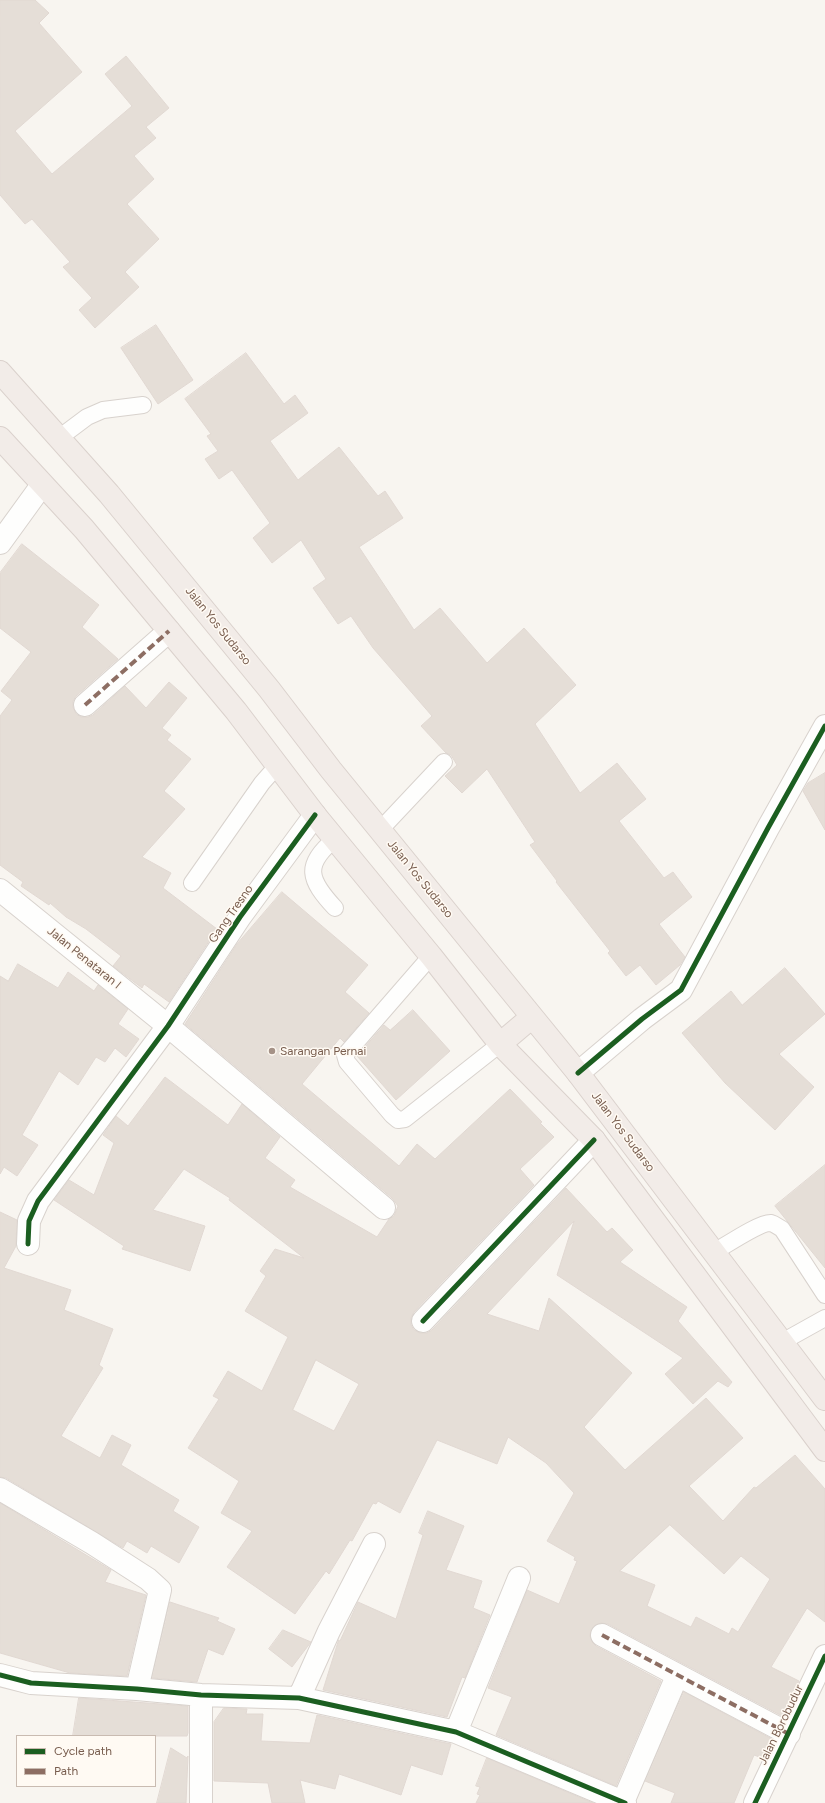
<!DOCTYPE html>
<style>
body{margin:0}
#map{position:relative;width:825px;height:1803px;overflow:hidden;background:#f8f5f0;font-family:Figtree,sans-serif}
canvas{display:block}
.legend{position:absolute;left:16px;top:1735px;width:140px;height:52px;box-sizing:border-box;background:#fffaf3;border:1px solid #c9bbb1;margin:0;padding:5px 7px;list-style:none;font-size:12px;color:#785d4e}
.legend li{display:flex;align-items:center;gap:8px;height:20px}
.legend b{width:20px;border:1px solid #c9bbb1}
</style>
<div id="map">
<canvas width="825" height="1803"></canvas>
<ul class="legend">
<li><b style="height:5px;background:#1b5e20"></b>Cycle path</li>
<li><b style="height:5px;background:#8d6e63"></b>Path</li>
</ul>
</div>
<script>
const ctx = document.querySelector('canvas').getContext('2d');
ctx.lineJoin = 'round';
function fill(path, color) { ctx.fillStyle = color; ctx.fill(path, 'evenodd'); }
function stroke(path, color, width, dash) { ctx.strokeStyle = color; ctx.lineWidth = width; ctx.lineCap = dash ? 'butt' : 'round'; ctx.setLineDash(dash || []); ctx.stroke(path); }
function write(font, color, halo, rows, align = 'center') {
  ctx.font = font + ' Figtree,sans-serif'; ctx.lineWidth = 3; ctx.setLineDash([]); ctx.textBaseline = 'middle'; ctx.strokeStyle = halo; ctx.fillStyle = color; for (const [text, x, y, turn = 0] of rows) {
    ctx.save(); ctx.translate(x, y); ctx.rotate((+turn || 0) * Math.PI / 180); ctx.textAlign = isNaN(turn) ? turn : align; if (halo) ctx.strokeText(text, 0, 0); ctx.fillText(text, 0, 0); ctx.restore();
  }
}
const building = new Path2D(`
 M 0,0 L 35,0 L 49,13 L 39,23 L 82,72 L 15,131 L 52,174 L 132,106 L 105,74 L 126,56 L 169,108 L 146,127 L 156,138 L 134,156 L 154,179 L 127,204 L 159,239 L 125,272 L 139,287 L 95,328 L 79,310 L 92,298 L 63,267 L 70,262 L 32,219 L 25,224 L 0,195 Z
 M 156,325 L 193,380 L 158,404 L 121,348 Z
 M 246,353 L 284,404 L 295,395 L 308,413 L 270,441 L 298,480 L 339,447 L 378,496 L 385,491 L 403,518 L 359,547 L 414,630 L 440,608 L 487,663 L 524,628 L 576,685 L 535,724 L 580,793 L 617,763 L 646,799 L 619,821 L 664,878 L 673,872 L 692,897 L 659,924 L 685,957 L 680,965 L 656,985 L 640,965 L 626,976 L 608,953 L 610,951 L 556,882 L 557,881 L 530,845 L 535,842 L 487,769 L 462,793 L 445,776 L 457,765 L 451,755 L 446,753 L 421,726 L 432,716 L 373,648 L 351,616 L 338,624 L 313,588 L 326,579 L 301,540 L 272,563 L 253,538 L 270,523 L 232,470 L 219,479 L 205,459 L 218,451 L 207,436 L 211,434 L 185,399 Z
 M 22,544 L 99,605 L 82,627 L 118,659 L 76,696 L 73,701 L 73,707 L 76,714 L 81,717 L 88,717 L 93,715 L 125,686 L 146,708 L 169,682 L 187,698 L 162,728 L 171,735 L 167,740 L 191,759 L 164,791 L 185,809 L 142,857 L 171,873 L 163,888 L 217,929 L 169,1002 L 144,984 L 142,988 L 113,966 L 121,956 L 86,929 L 66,917 L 50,903 L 49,905 L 21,886 L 23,882 L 0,865 L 0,716 L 12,700 L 1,691 L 31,652 L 0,628 L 0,573 Z
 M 825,773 L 825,830 L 803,791 L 808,783 Z
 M 282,892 L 368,965 L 345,992 L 369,1013 L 344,1042 L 340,1038 L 302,1084 L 399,1166 L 417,1144 L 435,1159 L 510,1089 L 542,1122 L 540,1123 L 554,1137 L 520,1169 L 534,1185 L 414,1312 L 411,1318 L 411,1325 L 414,1330 L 420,1333 L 427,1333 L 432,1330 L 566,1188 L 607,1232 L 612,1228 L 633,1250 L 620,1262 L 687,1307 L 678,1321 L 732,1382 L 728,1387 L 718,1381 L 693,1404 L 665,1374 L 683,1358 L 557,1275 L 574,1221 L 487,1314 L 539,1331 L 549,1298 L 632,1373 L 584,1427 L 625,1470 L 706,1398 L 743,1438 L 689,1486 L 723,1521 L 754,1487 L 756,1488 L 795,1455 L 825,1489 L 825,1622 L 807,1608 L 771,1667 L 799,1681 L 782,1716 L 608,1624 L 601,1623 L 595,1625 L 591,1630 L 590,1636 L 592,1642 L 596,1646 L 661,1681 L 616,1786 L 496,1735 L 512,1697 L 488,1688 L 527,1590 L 559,1604 L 577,1561 L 574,1560 L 575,1557 L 547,1541 L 574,1493 L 546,1463 L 508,1437 L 497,1464 L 437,1440 L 400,1513 L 378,1501 L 376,1504 L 373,1503 L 352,1541 L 350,1540 L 329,1574 L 326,1571 L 295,1614 L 227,1567 L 252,1531 L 221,1513 L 239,1481 L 188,1448 L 219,1399 L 213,1396 L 228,1371 L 262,1391 L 288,1337 L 245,1311 L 266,1276 L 260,1271 L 275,1249 L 304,1258 L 229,1200 L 230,1198 L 184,1169 L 153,1210 L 205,1226 L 190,1271 L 122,1249 L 124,1246 L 54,1200 L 69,1180 L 94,1195 L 114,1143 L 103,1135 L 116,1116 L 128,1126 L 165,1077 L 228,1125 L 242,1104 L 280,1137 L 265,1158 L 295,1180 L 290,1187 L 377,1237 L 389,1219 L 394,1216 L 398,1206 L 392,1198 L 185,1024 L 237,944 ZM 316,1360 L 359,1384 L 334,1431 L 293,1410 ZM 670,1525 L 724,1574 L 741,1556 L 770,1579 L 738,1632 L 732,1628 L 729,1634 L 696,1617 L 691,1627 L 647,1606 L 655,1585 L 620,1571 Z
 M 18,964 L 58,988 L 68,972 L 94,991 L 98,985 L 128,1009 L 118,1024 L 139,1039 L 126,1057 L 115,1048 L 105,1062 L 96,1057 L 78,1085 L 59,1071 L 22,1135 L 38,1145 L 17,1176 L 4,1167 L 0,1174 L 0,976 L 8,981 Z
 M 785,968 L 825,1014 L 779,1054 L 814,1087 L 775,1130 L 725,1083 L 682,1033 L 731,991 L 742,1005 Z
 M 413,1010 L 450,1051 L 396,1100 L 357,1056 L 384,1025 L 390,1030 Z
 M 825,1165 L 825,1268 L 775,1206 Z
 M 0,1212 L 17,1220 L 16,1246 L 4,1268 L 71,1290 L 64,1310 L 113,1329 L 99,1365 L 103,1368 L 61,1436 L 100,1458 L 112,1435 L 131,1445 L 121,1465 L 179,1500 L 173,1511 L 199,1527 L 179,1563 L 151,1546 L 147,1553 L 127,1541 L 123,1548 L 6,1478 L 0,1477 Z
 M 0,1503 L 111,1570 L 105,1582 L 146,1595 L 127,1676 L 70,1673 L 0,1653 Z
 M 428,1511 L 464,1526 L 446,1570 L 482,1581 L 473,1608 L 490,1615 L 465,1678 L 462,1677 L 447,1717 L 323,1690 L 338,1642 L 338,1640 L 340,1641 L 358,1602 L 396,1619 L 423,1535 L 419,1533 Z
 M 170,1602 L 219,1618 L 217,1621 L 235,1629 L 223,1655 L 208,1649 L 197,1682 L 152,1678 Z
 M 283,1630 L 311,1642 L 292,1667 L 269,1649 Z
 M 684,1692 L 772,1739 L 762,1758 L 754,1755 L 734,1803 L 671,1803 L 675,1793 L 645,1781 Z
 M 79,1698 L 188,1706 L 188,1733 L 187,1736 L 73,1736 Z
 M 224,1708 L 247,1709 L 246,1714 L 263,1714 L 261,1741 L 310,1743 L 317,1715 L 451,1744 L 442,1775 L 411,1765 L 401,1795 L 339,1774 L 335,1789 L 300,1780 L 305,1803 L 272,1803 L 268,1783 L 214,1781 L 214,1722 Z
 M 171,1748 L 187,1758 L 188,1756 L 186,1803 L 157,1803 Z
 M 487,1758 L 593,1803 L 476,1803 L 480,1795 L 477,1794 L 480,1787 L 476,1786 Z`);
fill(building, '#e5ded7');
stroke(building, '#e1d8d2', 1);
const service = new Path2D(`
 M 59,438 L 87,417 L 103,410 L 143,405
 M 380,830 L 444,762
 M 192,883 L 262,783 L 277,766
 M 335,908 C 309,880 303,865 335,839
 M 431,956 L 345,1055 L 347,1062 L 392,1115 L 398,1120 L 405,1119 L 500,1044
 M 714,1252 C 725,1246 760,1222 771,1223 C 775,1224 778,1227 782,1229 L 825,1295
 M 782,1342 L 825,1318`);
const minor = new Path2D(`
 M 0,543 L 42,485
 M 85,705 L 169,631
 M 0,890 L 168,1026 L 384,1208
 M 578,1073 L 642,1019 L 681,990 L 768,828 L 825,726
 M 28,1244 L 29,1221 L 38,1201 L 168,1026 L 240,917 L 315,815
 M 423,1321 L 594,1140
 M 0,1489 L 92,1543 L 148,1579 L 160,1590 L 137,1689
 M 602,1635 L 789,1734
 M 0,1675 L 31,1683 L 137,1689 L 201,1695 L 299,1698 L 456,1732 L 625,1803
 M 299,1698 L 329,1631 L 374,1544
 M 456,1732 L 519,1578
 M 623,1802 L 677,1676
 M 201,1803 L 201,1695
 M 755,1803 L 825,1656`);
const trunk = new Path2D(`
 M 0,372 L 109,494 L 269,689 L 331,770 L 578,1073 L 825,1399
 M 0,438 L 84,529 L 236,711 L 315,815 L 431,956 L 500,1044 L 594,1140 L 825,1450
 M 500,1044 L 532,1017`);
stroke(service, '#d8d2cd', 18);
stroke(minor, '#d8d2cd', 24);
stroke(trunk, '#dad1cc', 24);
stroke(service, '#fefefd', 16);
stroke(minor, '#fefefd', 22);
stroke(trunk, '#f2ece8', 22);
stroke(new Path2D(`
 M 85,705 L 169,631
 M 602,1635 L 789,1734`), '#8d6e63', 4, [8, 4]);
stroke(new Path2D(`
 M 578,1073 L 642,1019 L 681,990 L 768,828 L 825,726
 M 28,1244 L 29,1221 L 38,1201 L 168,1026 L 240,917 L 315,815
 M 423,1321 L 594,1140
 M 0,1675 L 31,1683 L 137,1689 L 201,1695 L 299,1698 L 456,1732 L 625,1803
 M 755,1803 L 825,1656`), '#1b5e20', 5);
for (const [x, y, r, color] of [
 [272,1051,4,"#a59287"]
]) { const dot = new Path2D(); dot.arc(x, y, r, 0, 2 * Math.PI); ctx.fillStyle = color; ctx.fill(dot); stroke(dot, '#fffaf3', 1.5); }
write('12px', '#785d4e', '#fffaf3', [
 ["Jalan Yos Sudarso",218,626,51],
 ["Jalan Yos Sudarso",420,879,51],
 ["Gang Tresno",231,914,-55],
 ["Jalan Penataran I",84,958,39],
 ["Jalan Yos Sudarso",623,1132,53],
 ["Jalan Borobudur",781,1725,-64]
]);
write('12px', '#785d4e', '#fffaf3', [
 ["Sarangan Pernai",280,1051]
], 'left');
</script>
